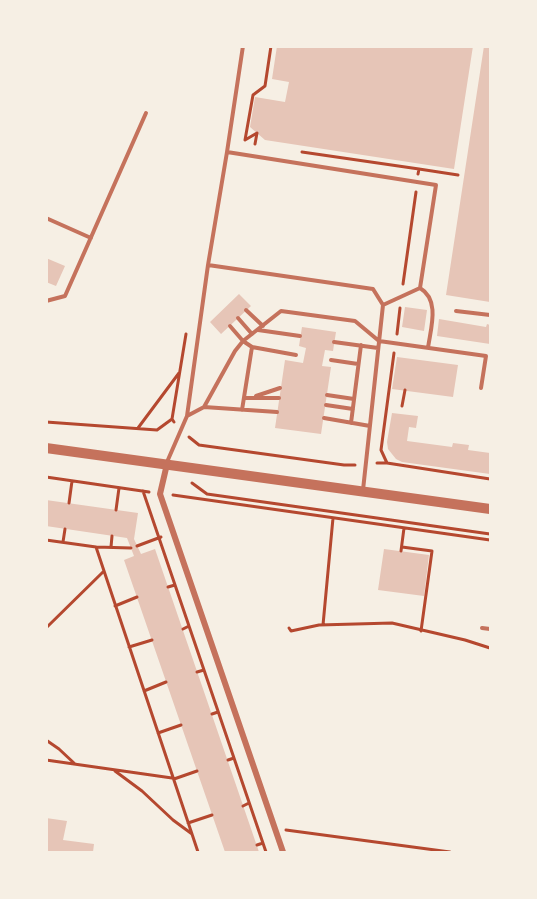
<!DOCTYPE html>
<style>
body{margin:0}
#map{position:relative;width:537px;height:899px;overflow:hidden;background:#f6efe4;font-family:"Work Sans",sans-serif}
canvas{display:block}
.frame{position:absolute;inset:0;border:48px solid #f6efe4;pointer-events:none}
</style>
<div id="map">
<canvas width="537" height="899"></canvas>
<div class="frame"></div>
</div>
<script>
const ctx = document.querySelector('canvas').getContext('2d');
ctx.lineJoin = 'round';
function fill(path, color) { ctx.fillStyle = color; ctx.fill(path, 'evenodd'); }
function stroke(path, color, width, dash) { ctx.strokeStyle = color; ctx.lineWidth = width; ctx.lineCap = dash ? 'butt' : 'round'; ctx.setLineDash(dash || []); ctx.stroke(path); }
fill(new Path2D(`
 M 277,46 L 473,46 L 454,169 L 265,140 L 250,127 L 255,97 L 285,102 L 289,82 L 272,79 Z
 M 484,46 L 490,46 L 490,302 L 446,295 Z
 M 46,258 L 65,266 L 56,286 L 46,282 Z
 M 239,294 L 251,306 L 221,334 L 210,322 Z
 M 405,307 L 427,310 L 424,331 L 402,327 Z
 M 439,319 L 486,327 L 487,324 L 490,325 L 490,344 L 437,336 Z
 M 302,327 L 336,332 L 333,351 L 325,350 L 322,366 L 331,367 L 321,434 L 275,428 L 285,360 L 303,363 L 306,348 L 299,346 Z
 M 397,357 L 458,365 L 453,397 L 392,389 Z
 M 392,413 L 418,416 L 416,428 L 409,427 L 407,441 L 452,447 L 453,443 L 469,445 L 468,450 L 490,453 L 490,474 L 402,462 L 396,459 L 388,449 L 387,442 Z
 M 46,500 L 138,513 L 134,539 L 141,554 L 155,549 L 259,852 L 225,852 L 124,560 L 134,556 L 127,538 L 46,526 Z
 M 384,549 L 429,555 L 424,596 L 378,590 Z
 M 46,818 L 67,821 L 63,840 L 94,844 L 93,852 L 46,852 Z`), '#e6c5b7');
stroke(new Path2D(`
 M 245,140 L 253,95 L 265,86 L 271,46
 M 245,140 L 257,133 L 255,144
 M 302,152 L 419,169 L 418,174
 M 419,169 L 458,175
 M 403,284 L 416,192
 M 397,334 L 400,308
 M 402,406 L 405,390
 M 46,422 L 157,430 L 172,419
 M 174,422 L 172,419 L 186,334
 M 138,428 L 179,373
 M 189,437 L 199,445 L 344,465 L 355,465
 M 377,463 L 387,463 L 490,479
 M 387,463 L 381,450 L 394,353
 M 46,477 L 149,492
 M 192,483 L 207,494 L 490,534
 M 143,491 L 266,852
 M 173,495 L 490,540
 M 69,503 L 72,481
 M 116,510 L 119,488
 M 46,540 L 96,547 L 198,852
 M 63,542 L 65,529
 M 137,546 L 161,537
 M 96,547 L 131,548
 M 111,547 L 112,536
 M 402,547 L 432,551 L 421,631
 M 401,551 L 404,528
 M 168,587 L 175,585
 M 115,606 L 137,597
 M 323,625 L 333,518
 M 46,628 L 104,571
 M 289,628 L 291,631 L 319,625 L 392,623 L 465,640 L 490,648
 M 183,629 L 189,626
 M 129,647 L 152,640
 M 197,672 L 204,670
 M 144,691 L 166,682
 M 212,714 L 218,712
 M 158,733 L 181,725
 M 46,740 L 59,749 L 75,764
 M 46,760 L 172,778
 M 228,760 L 234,758
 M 115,771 L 142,791 L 173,820 L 192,834
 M 174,779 L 197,771
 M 243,806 L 249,803
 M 188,823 L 212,815
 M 286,830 L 450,852
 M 257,845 L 263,843`), '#b5482f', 3);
stroke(new Path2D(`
 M 227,152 L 243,46
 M 46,218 L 91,238
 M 208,265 L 227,152 L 436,185 L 420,288 L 383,305
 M 420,288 C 440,300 431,327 428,348
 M 46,301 L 65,296 L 146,113
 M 246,310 L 263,326
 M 456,311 L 490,315
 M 238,318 L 252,334
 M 230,326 L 243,341 L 252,347 L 296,355
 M 258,330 L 300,336
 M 334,342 L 378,348
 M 331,360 L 358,364
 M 327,395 L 354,399
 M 256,396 L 280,388
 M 244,398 L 279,398
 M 326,405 L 353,409
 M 204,407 L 235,351 L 243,341 L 281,311 L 355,321 L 379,341 L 486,356 L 481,388
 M 242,410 L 252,347
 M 187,416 L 204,407 L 277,412
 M 324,418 L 370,426
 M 351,423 L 361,345
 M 167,462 L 187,416 L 208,265 L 373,289 L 383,305 L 363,490
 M 482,628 L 490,629`), '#c5725c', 4);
stroke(new Path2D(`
 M 167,464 L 160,494 L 283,852`), '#c5725c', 6);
stroke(new Path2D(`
 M 46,448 L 490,509`), '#c5725c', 10);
</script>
